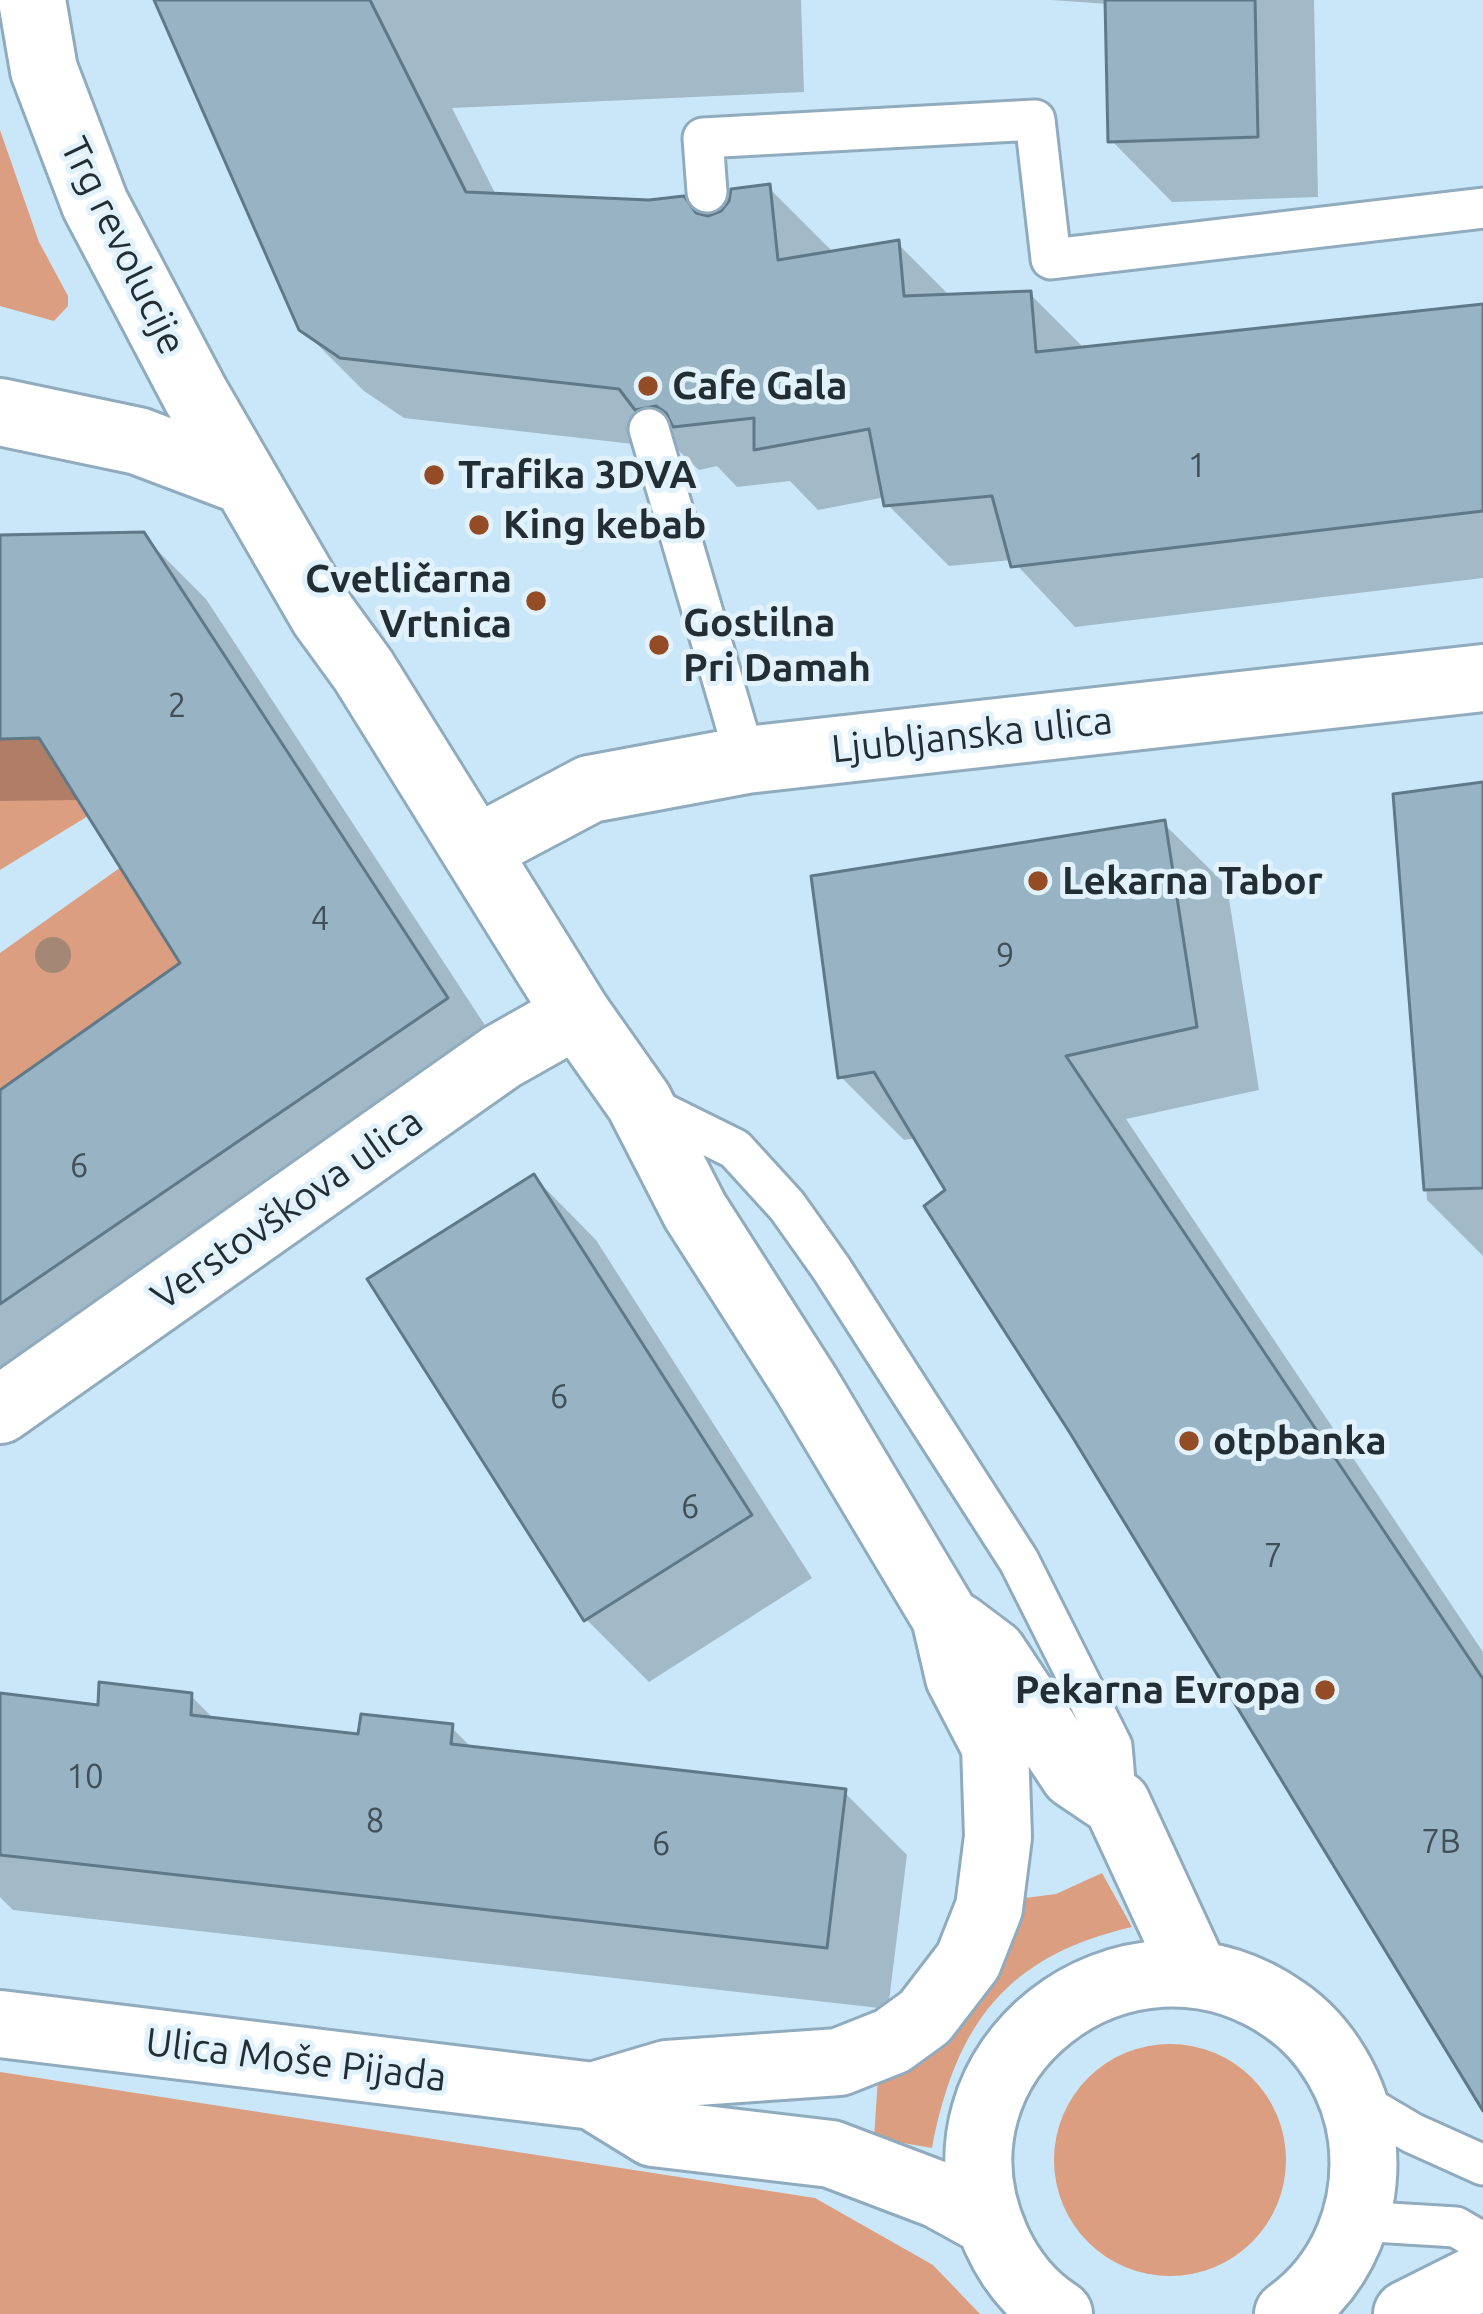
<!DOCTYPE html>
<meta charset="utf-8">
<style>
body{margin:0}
canvas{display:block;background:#cae7f9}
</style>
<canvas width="1483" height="2314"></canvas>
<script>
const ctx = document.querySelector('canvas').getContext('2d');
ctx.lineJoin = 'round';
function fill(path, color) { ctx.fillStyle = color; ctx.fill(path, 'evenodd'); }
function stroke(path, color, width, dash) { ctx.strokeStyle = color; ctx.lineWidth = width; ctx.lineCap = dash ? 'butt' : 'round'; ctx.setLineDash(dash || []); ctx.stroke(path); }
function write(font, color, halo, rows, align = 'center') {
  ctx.font = font + ' Ubuntu,sans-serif'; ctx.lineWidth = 10; ctx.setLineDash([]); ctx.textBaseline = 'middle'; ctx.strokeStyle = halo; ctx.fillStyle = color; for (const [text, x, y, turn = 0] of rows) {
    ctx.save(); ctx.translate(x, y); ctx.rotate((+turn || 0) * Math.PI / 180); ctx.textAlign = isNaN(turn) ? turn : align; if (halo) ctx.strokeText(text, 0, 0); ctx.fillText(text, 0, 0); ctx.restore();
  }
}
fill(new Path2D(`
 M 0,130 L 39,242 L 68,296 L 68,306 L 54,321 L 0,306 Z
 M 39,738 L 88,816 L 0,870 L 0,739 Z
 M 121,867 L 180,963 L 0,1090 L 0,953 Z
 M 1102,1873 L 1132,1927 C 1006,1956 956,2024 932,2148 L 874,2138 L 878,2078 L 997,1964 L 1025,1898 L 1056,1894 Z
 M1054 2160a116 116 0 1 1 232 0a116 116 0 1 1-232 0Z
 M 0,2072 L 815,2198 L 933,2265 L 980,2314 L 0,2314 Z`), '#dc9e80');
fill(new Path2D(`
 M 162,0 L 801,0 L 804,92 L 452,108 L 497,197 L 649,203 L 682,199 L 708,219 L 769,188 L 830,249 L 830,254 L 898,244 L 951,297 L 1030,294 L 1085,349 L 1483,307 L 1483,578 L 1075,627 L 1012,560 L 949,566 L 887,504 L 886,497 L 818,510 L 790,481 L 737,487 L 717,466 L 699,470 L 677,449 L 404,418 L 364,391 L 301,328 Z
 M 1051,0 L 1314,0 L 1318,197 L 1172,202 L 1111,140 L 1108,4 Z
 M 142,535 L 206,599 L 509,1062 L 0,1409 L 0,1094 L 184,964 L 82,800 L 0,801 L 0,538 Z
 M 1483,786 L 1483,1256 L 1427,1200 L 1396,796 Z
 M 1163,823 L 1227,886 L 1259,1090 L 1126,1119 L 1483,1652 L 1483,2104 L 917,1138 L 904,1140 L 841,1077 Z
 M 534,1177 L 596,1240 L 812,1578 L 649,1682 L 586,1619 Z
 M 0,1696 L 100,1708 L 191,1696 L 216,1721 L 361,1737 L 451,1727 L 474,1750 L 844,1792 L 907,1855 L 888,2009 L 13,1910 L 0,1897 Z`), '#0003');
const building = new Path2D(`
 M 154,0 L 370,0 L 466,192 L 649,200 L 684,196 L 696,213 L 708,216 L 721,211 L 729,201 L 731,189 L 770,184 L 778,260 L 899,240 L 904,296 L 1031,291 L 1036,352 L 1483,304 L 1483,511 L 1011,567 L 992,496 L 884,506 L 869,429 L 754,450 L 754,418 L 673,427 L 666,413 L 656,406 L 635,410 L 619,389 L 340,358 L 299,330 Z
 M 1105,0 L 1255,0 L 1258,137 L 1108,142 Z
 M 144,532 L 448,998 L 0,1304 L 0,1090 L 180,963 L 39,738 L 0,739 L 0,535 Z
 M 1483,782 L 1483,1188 L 1424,1190 L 1393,794 Z
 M 1165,820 L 1197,1027 L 1066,1056 L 1483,1679 L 1483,2111 L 1070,1433 L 924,1206 L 945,1190 L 874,1072 L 838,1078 L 811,876 Z
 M 534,1174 L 752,1515 L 584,1621 L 367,1279 Z
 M 99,1682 L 192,1693 L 191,1715 L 358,1734 L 361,1714 L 453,1724 L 451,1744 L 846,1789 L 827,1948 L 0,1855 L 0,1693 L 98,1705 Z`);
fill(building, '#97b3c4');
stroke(building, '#5f7989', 3);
const lane = new Path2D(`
 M 707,192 L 703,138 L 1035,120 L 1051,259 L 1483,208
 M 649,429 L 746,760
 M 642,1103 L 735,1149 L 787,1206 L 831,1268 L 1019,1561 L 1112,1746 L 1117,1804
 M 1353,2098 L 1412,2133 L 1483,2165
 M 1357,2221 L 1456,2227 L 1483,2243`);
const street = new Path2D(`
 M 477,849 L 590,789 L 746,760 L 1483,678
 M 0,1410 L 501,1057 L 577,1014`);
const secondary = new Path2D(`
 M 0,412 L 138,441 L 244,481
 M 957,1626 L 993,1653 L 1074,1775 L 1117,1804 L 1195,1973
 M 0,2024 L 593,2096 L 667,2074 L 839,2062 L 892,2041 L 925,2017 L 968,1961 L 989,1908 L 998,1837 L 995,1746 L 959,1677 L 945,1617 L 807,1386 L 695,1211 L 639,1102 L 577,1014 L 363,670 L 323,615 L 195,394 L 95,204 L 44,70 L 32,0
 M 593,2096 L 653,2133 L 831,2154 L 939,2195 L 988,2222
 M 1059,2314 C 1031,2296 1010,2270 996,2239 C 916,2061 1126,1899 1285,2010 C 1326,2038 1356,2089 1362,2139 C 1370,2207 1344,2274 1288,2314
 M 1407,2314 L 1483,2276`);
stroke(lane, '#90abbd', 45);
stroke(street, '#90abbd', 72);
stroke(secondary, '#90abbd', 72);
stroke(lane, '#fff', 39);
stroke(street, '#fff', 66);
stroke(secondary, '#fff', 66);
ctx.fillStyle = '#a48875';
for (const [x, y] of [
 [53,955]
]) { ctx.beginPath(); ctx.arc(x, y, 18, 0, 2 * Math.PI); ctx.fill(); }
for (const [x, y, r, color] of [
 [648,386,12,"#934c26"],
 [434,475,12,"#934c26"],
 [479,525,12,"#934c26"],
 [536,601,12,"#934c26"],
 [659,645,12,"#934c26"],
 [1038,881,12,"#934c26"],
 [1189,1441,12,"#934c26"],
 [1325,1690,12,"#934c26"]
]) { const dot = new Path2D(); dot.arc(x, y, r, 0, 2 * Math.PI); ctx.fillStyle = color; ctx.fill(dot); stroke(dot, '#e1f2fd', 4.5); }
write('33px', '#404f58', null, [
 ["1",1197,466],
 ["2",177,706],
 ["4",320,919],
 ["9",1005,956],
 ["6",79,1166],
 ["6",559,1397],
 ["6",690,1507],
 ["7",1273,1556],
 ["10",85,1777],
 ["8",375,1821],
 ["7B",1441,1842],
 ["6",661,1844]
]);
write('39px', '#232e34', '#e1f2fd', [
 ["Trg revolucije",123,246,64],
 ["Ljubljanska ulica",972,735,-6],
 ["Verstovškova ulica",287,1209,-35],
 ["Ulica Moše Pijada",296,2060,7]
]);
write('bold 39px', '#232e34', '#e1f2fd', [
 ["Cafe Gala",672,386],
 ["Trafika 3DVA",458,475],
 ["King kebab",503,525],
 ["Cvetličarna",512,579,"right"],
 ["Vrtnica",512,624,"right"],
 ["Gostilna",683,623],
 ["Pri Damah",683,668],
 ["Lekarna Tabor",1062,881],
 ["otpbanka",1213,1441],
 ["Pekarna Evropa",1301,1690,"right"]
], 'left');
</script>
